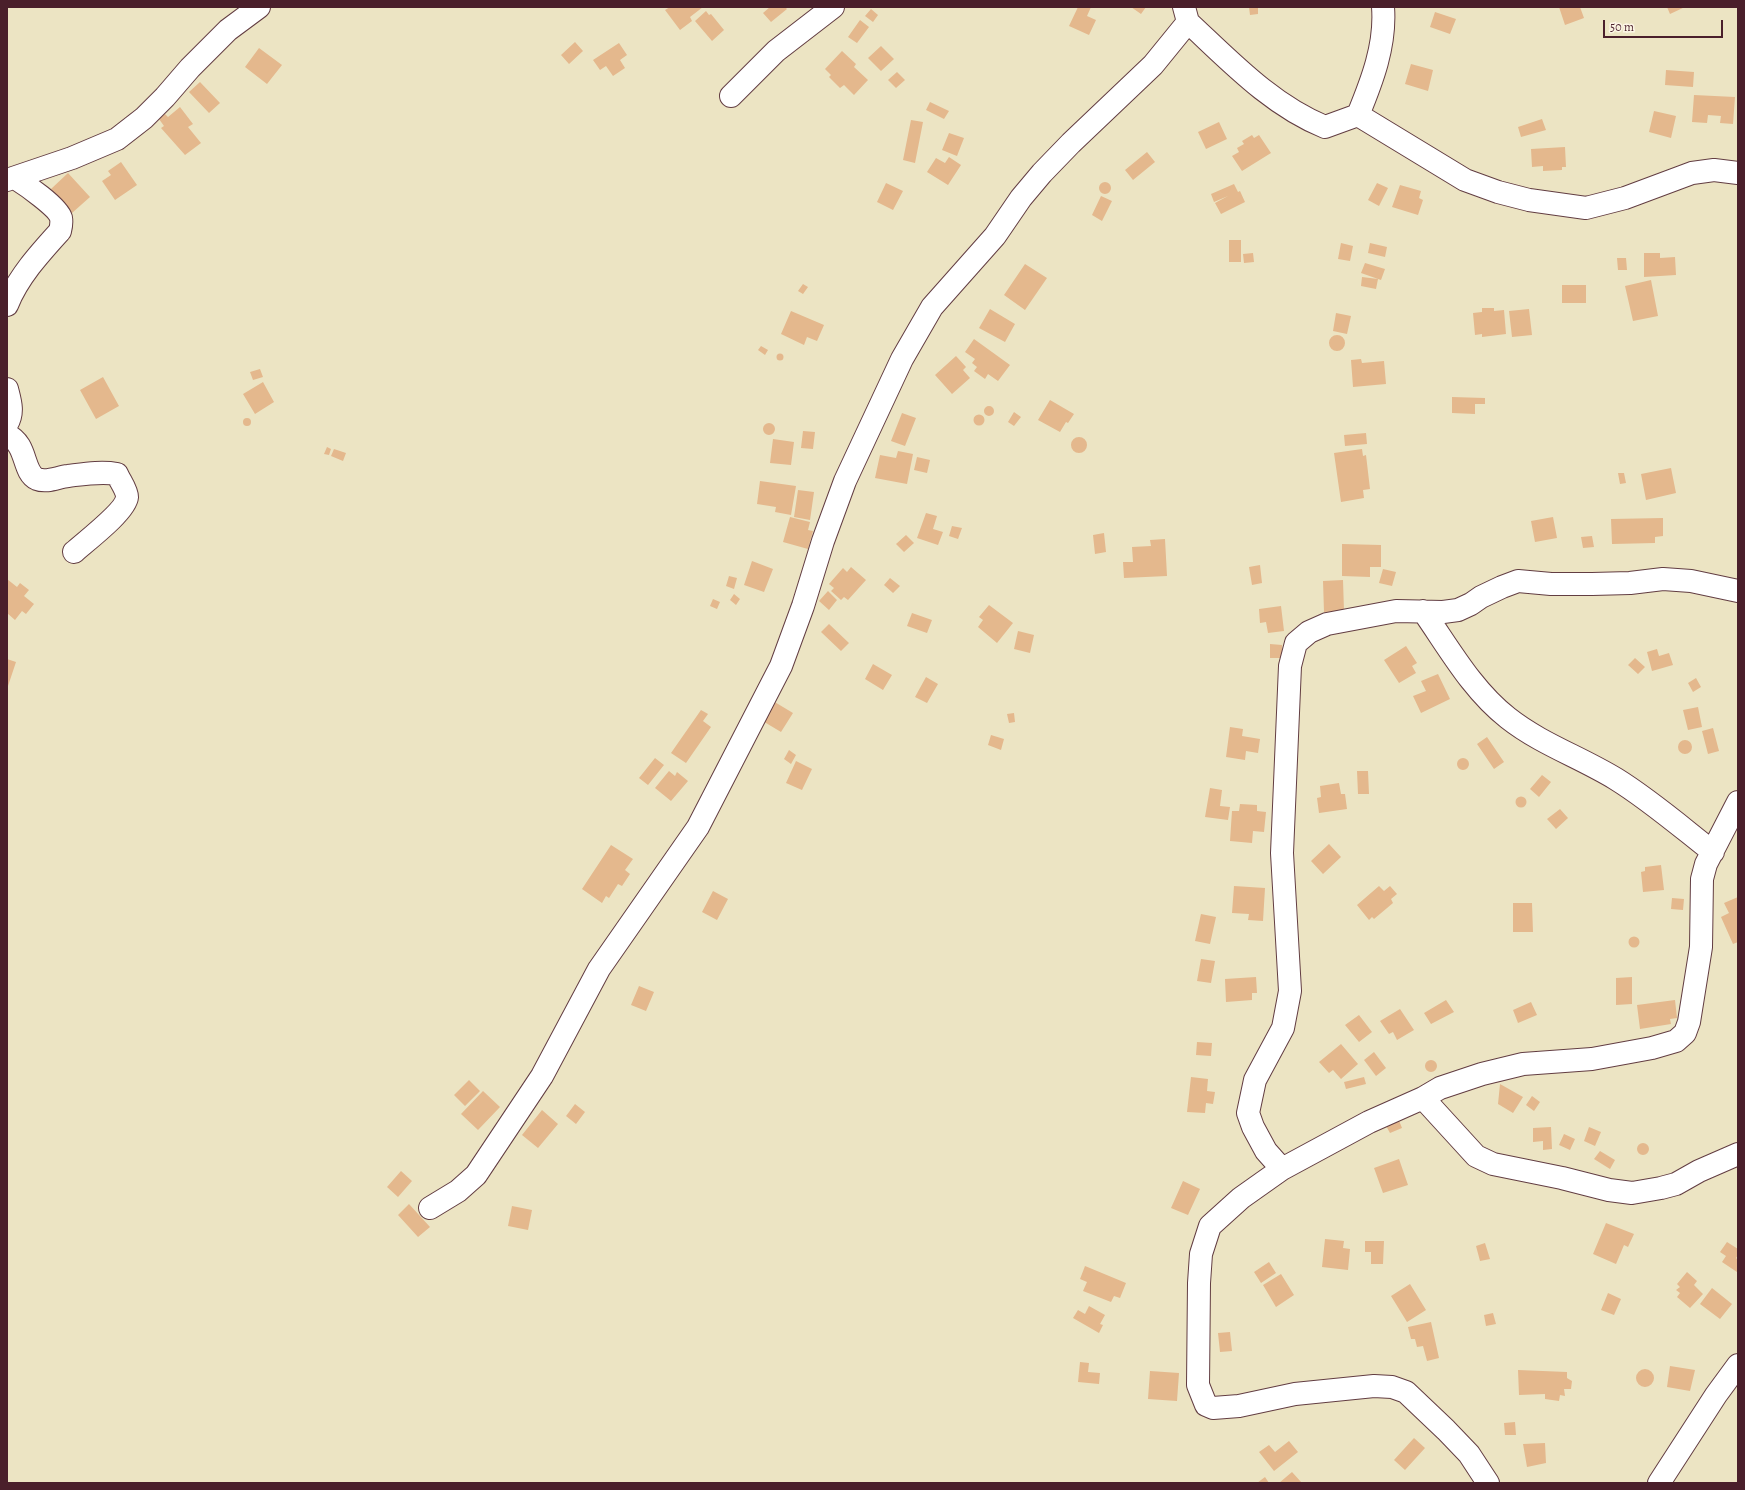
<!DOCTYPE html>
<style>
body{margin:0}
#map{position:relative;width:1745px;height:1490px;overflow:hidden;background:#ece4c3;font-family:Alegreya,serif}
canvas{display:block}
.frame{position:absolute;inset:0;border:8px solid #4a1f2b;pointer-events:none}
.scale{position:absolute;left:1603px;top:20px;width:120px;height:18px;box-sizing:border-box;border:2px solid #4a1f2b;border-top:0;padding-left:5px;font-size:12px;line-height:14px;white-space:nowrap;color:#4a1f2b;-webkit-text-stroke:3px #fcf5e5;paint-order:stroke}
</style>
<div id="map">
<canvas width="1745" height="1490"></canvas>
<div class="frame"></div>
<div class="scale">50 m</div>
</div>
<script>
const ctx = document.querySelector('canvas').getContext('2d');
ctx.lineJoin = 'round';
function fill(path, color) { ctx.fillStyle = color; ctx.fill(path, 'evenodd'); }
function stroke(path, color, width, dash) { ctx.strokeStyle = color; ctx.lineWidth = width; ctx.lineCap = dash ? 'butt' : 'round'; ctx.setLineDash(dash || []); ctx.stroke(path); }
fill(new Path2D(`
 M 670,7 L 703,7 L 690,17 L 692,21 L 680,30 L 665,10 Z
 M 770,7 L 785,7 L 787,9 L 771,22 L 763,13 Z
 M 1078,7 L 1091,7 L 1087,16 L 1096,20 L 1089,35 L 1069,26 Z
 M 1131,7 L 1146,7 L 1141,14 Z
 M 1249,7 L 1258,7 L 1258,14 L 1250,15 Z
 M 1559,7 L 1580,7 L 1584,18 L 1565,25 Z
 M 1667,7 L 1685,7 L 1670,14 Z
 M 871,9 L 878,15 L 873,22 L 865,16 Z
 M 706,11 L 709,15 L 711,14 L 724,30 L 712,41 L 695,21 Z
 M 1435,12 L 1456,19 L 1450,34 L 1430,27 Z
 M 860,20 L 869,27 L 857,43 L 848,37 Z
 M 575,42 L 583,51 L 569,64 L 561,55 Z
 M 619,43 L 627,55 L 620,60 L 625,68 L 613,76 L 606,66 L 600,70 L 593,60 Z
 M 881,46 L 894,59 L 881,71 L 868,58 Z
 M 259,48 L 282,65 L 267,84 L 245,67 Z
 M 842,51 L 856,64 L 854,67 L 868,80 L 854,95 L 844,85 L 840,88 L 829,77 L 831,75 L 825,69 Z
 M 1411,64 L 1433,70 L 1428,91 L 1405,84 Z
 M 1666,70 L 1694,72 L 1693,87 L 1665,85 Z
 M 897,72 L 905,80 L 896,88 L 888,80 Z
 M 200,82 L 220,103 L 209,113 L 189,92 Z
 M 1694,95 L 1735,97 L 1733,124 L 1720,123 L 1721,116 L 1708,115 L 1707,123 L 1692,122 Z
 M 930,102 L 949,111 L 944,119 L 926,110 Z
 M 180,107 L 193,124 L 188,127 L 201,143 L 185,155 L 161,128 L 164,126 L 159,119 L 165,114 L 168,117 Z
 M 1654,111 L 1676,116 L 1671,138 L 1649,132 Z
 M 1542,119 L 1546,130 L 1521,137 L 1518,127 Z
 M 911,120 L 923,122 L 915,163 L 903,160 Z
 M 1219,122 L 1227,139 L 1206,149 L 1198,132 Z
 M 949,133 L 964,138 L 957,156 L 942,150 Z
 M 1252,135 L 1254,138 L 1259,135 L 1271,153 L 1242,171 L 1232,156 L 1239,152 L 1237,148 L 1244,144 L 1242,141 Z
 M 1565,147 L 1566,167 L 1562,167 L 1562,170 L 1543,171 L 1543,166 L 1532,167 L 1531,149 Z
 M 1147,152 L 1155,162 L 1133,180 L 1125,170 Z
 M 949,157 L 961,165 L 948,185 L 927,172 L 936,158 L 945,163 Z
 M 121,162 L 137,185 L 115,200 L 102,181 L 111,175 L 108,171 Z
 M 68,173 L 90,197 L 72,213 L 51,189 Z
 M1099 188a6 6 0 1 1 12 0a6 6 0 1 1-12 0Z
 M 886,183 L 903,191 L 893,210 L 877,202 Z
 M 1377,183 L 1388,188 L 1379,206 L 1368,200 Z
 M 1234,184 L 1238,192 L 1240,191 L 1245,202 L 1221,214 L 1215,203 L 1228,196 L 1214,202 L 1211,194 Z
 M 1400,185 L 1421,191 L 1419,198 L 1423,200 L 1418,215 L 1392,207 Z
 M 1101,196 L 1112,201 L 1102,221 L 1092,215 Z
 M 1229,240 L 1241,240 L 1241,262 L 1229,262 Z
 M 1341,243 L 1353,246 L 1350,261 L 1338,259 Z
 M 1370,243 L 1387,247 L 1385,257 L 1368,253 Z
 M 1253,253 L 1254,262 L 1244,263 L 1243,254 Z
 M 1644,253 L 1660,253 L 1660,258 L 1675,257 L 1676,275 L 1644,277 Z
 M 1617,258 L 1626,258 L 1627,270 L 1618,270 Z
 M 1365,263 L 1385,269 L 1381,280 L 1361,273 Z
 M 1025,264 L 1047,278 L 1025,310 L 1004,295 Z
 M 1362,277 L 1378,279 L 1376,289 L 1361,286 Z
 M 1651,280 L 1658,316 L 1633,321 L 1625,286 Z
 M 803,284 L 808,287 L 803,294 L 798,291 Z
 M 1562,285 L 1586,285 L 1586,303 L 1562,303 Z
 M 1482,308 L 1494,308 L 1494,311 L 1504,310 L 1506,334 L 1482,337 L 1482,334 L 1475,335 L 1473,313 L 1482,312 Z
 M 990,309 L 1015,324 L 1005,342 L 979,328 Z
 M 1529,309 L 1532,335 L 1512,337 L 1509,311 Z
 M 791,311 L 824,325 L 817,341 L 807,337 L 804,345 L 781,334 Z
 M 1336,313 L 1351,316 L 1347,334 L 1333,331 Z
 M1329 343a8 8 0 1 1 16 0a8 8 0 1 1-16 0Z
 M 974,339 L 1010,365 L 998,381 L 988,374 L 985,379 L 974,371 L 977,367 L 972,363 L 975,359 L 965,352 Z
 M 761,346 L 768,350 L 765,355 L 758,350 Z
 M776.5 357a3.5 3.5 0 1 1 7 0a3.5 3.5 0 1 1-7 0Z
 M 956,356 L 966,367 L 963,370 L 970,378 L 952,394 L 935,375 Z
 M 1361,359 L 1362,363 L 1384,361 L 1386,384 L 1353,387 L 1351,360 Z
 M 260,369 L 263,377 L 253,380 L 250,372 Z
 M 103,377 L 119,406 L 96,419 L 80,390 Z
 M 263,382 L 274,402 L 255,414 L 243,394 Z
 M 1452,397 L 1485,398 L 1485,404 L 1475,404 L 1475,414 L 1452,413 Z
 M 1050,400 L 1074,414 L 1068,423 L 1066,422 L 1060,432 L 1038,420 Z
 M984 411a5 5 0 1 1 10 0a5 5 0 1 1-10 0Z
 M 1014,412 L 1021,417 L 1014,426 L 1008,422 Z
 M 902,413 L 916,418 L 905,446 L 891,441 Z
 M973.5 420a5.5 5.5 0 1 1 11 0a5.5 5.5 0 1 1-11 0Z
 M243 422a4 4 0 1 1 8 0a4 4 0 1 1-8 0Z
 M763 429a6 6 0 1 1 12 0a6 6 0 1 1-12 0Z
 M 803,431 L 815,432 L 813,449 L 801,448 Z
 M 1366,433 L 1367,444 L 1345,446 L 1344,435 Z
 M1071 445a8 8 0 1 1 16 0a8 8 0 1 1-16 0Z
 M 773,439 L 794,442 L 791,465 L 770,463 Z
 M 327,447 L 331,449 L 329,455 L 324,454 Z
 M 334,449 L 346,453 L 343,461 L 331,456 Z
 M 1362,449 L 1363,456 L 1366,455 L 1370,489 L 1363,490 L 1364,498 L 1341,502 L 1334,453 Z
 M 898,451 L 913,454 L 907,484 L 875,478 L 880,455 L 896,458 Z
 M 917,457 L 930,460 L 927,473 L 914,470 Z
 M 1671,468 L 1676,493 L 1646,500 L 1641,474 Z
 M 1618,473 L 1624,473 L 1626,483 L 1620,484 Z
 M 760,481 L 796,486 L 791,515 L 775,512 L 776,507 L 757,504 Z
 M 798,490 L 814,492 L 810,520 L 794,517 Z
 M 926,513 L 937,516 L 933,529 L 943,532 L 938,545 L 917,538 Z
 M 790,517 L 810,522 L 808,530 L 813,531 L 808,549 L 783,542 Z
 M 1553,517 L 1557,538 L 1535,542 L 1531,521 Z
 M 1663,518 L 1663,536 L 1655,537 L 1655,543 L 1612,544 L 1611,519 Z
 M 952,526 L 962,528 L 958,539 L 949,536 Z
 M 1104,533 L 1106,552 L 1095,554 L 1093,535 Z
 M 906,535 L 914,543 L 904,552 L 896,544 Z
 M 1592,536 L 1594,547 L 1583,548 L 1581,537 Z
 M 1165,539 L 1167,576 L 1124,578 L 1123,562 L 1133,562 L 1132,547 L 1151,546 L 1150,540 Z
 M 1342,544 L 1381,545 L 1381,567 L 1370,567 L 1370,577 L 1342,576 Z
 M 752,561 L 773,569 L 764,592 L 744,585 Z
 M 1260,565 L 1262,583 L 1252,585 L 1249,567 Z
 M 851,567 L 866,580 L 848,600 L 844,597 L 841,600 L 831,591 L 834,588 L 829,584 L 843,568 L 847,572 Z
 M 1383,569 L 1396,572 L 1392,586 L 1379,583 Z
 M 729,576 L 737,578 L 734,589 L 726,586 Z
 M 890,578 L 900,586 L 893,593 L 884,585 Z
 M 7,579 L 17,587 L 20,583 L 29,590 L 24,596 L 34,604 L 26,614 L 22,611 L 15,620 L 7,613 Z
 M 1343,580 L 1344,611 L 1324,612 L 1323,581 Z
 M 828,591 L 837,600 L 829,610 L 819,601 Z
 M 734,594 L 740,599 L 736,605 L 730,600 Z
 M 713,599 L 720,602 L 717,609 L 710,606 Z
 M 989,605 L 1013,623 L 997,643 L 978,627 L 983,620 L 979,617 Z
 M 1281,606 L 1284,631 L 1268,633 L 1266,622 L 1260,623 L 1259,609 Z
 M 912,613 L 932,620 L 927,633 L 907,626 Z
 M 829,624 L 849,643 L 841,651 L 821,632 Z
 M 1018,631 L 1034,635 L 1030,653 L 1014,649 Z
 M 1270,644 L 1282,645 L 1282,658 L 1270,658 Z
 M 1406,646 L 1417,663 L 1412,666 L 1416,673 L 1399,683 L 1384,660 Z
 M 1657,649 L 1659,656 L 1669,653 L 1673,665 L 1652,671 L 1647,652 Z
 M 1635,658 L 1645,667 L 1638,674 L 1628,665 Z
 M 7,659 L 16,662 L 7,689 Z
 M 873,664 L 892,675 L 883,690 L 865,679 Z
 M 1438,674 L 1450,699 L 1421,713 L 1413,696 L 1426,691 L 1421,681 Z
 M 926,677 L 938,684 L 927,703 L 915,697 Z
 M 1696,678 L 1701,687 L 1693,692 L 1688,683 Z
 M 773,701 L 793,713 L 781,732 L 761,720 Z
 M 1698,707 L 1702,727 L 1688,730 L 1683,710 Z
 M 701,710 L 708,714 L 703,721 L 711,727 L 686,763 L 671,753 Z
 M 1014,713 L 1015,722 L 1009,723 L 1007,714 Z
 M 1230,727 L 1243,729 L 1242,736 L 1260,739 L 1258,753 L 1246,751 L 1245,760 L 1226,757 Z
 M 1713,728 L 1719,751 L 1708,754 L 1702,731 Z
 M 991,735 L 1004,739 L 1001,750 L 988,745 Z
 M 1487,737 L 1504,762 L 1494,769 L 1477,744 Z
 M1678 747a7 7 0 1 1 14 0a7 7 0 1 1-14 0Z
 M 789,750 L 796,755 L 791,764 L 784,759 Z
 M 655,758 L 664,765 L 648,785 L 639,778 Z
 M1457 764a6 6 0 1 1 12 0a6 6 0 1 1-12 0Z
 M 796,761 L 812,769 L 802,790 L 786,783 Z
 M 669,771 L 675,776 L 677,772 L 688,781 L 671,801 L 655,788 Z
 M 1357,771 L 1368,771 L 1369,794 L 1358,794 Z
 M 1542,775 L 1551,782 L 1539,797 L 1530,789 Z
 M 1339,783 L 1341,794 L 1345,794 L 1347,809 L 1319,813 L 1317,798 L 1321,797 L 1320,786 Z
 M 1210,788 L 1222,790 L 1220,806 L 1230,807 L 1228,820 L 1205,817 Z
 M1515.5 802a5.5 5.5 0 1 1 11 0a5.5 5.5 0 1 1-11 0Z
 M 1240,804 L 1257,805 L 1257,811 L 1266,812 L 1264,832 L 1253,831 L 1252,843 L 1230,841 L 1232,811 L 1239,811 Z
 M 1560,809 L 1568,818 L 1556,829 L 1547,819 Z
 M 1329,844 L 1341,857 L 1323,874 L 1311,861 Z
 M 611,845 L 633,859 L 625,870 L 630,874 L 622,886 L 618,884 L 609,898 L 606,896 L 602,903 L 582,889 Z
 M 1661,865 L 1664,890 L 1643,892 L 1641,872 L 1645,871 L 1645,867 Z
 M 1234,886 L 1265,888 L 1263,921 L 1248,920 L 1249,914 L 1232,913 Z
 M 1379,886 L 1384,891 L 1390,886 L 1397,894 L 1391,899 L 1393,903 L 1374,919 L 1372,917 L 1369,920 L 1357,905 Z
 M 713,891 L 728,899 L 717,920 L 702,912 Z
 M 1738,897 L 1738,942 L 1733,944 L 1721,917 L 1729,913 L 1724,903 Z
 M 1672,898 L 1684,899 L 1683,910 L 1671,909 Z
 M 1513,903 L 1532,903 L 1533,932 L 1513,932 Z
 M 1201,914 L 1216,917 L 1210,944 L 1195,941 Z
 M1628.5 942a5.5 5.5 0 1 1 11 0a5.5 5.5 0 1 1-11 0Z
 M 1201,959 L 1215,961 L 1211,983 L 1197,981 Z
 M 1256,977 L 1257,993 L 1252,993 L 1252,1000 L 1226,1002 L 1225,979 Z
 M 1632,977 L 1632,1004 L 1616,1005 L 1616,978 Z
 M 639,986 L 654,992 L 646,1011 L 631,1005 Z
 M 1446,1000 L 1454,1012 L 1431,1024 L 1424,1013 Z
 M 1675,1000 L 1677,1018 L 1670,1019 L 1671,1024 L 1640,1029 L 1637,1005 Z
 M 1531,1002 L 1537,1015 L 1518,1023 L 1513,1010 Z
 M 1400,1009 L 1414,1030 L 1397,1040 L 1393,1032 L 1389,1034 L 1380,1021 Z
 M 1359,1015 L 1372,1032 L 1359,1042 L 1345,1025 Z
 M 1197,1042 L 1212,1043 L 1211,1056 L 1196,1055 Z
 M 1341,1044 L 1358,1064 L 1341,1079 L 1333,1070 L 1329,1073 L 1319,1062 Z
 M 1374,1052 L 1386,1068 L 1376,1076 L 1364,1060 Z
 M1425 1066a6 6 0 1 1 12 0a6 6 0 1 1-12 0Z
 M 1191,1077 L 1208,1079 L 1207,1091 L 1215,1092 L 1213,1104 L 1206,1103 L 1205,1113 L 1187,1112 Z
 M 1364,1077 L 1366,1084 L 1346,1089 L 1344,1082 Z
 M 469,1080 L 480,1091 L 465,1106 L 454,1095 Z
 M 1500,1084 L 1523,1097 L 1513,1113 L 1498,1104 Z
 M 483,1091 L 500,1107 L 478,1130 L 461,1114 Z
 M 1532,1096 L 1540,1102 L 1534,1111 L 1526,1105 Z
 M 575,1104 L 585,1112 L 576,1124 L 566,1116 Z
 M 542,1110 L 558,1124 L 538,1148 L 522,1135 Z
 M 1398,1118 L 1402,1128 L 1390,1133 L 1385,1124 Z
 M 1551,1127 L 1552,1149 L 1543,1150 L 1543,1141 L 1533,1142 L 1533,1128 Z
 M 1589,1127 L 1601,1132 L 1595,1146 L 1584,1141 Z
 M 1564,1134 L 1575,1139 L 1570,1150 L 1559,1145 Z
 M1637 1149a6 6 0 1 1 12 0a6 6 0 1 1-12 0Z
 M 1600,1151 L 1615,1160 L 1610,1169 L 1594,1159 Z
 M 1399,1159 L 1408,1185 L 1383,1193 L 1374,1168 Z
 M 401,1171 L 412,1181 L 398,1197 L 387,1187 Z
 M 1183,1181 L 1200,1189 L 1188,1215 L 1171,1208 Z
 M 409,1204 L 430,1227 L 418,1237 L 398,1215 Z
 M 512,1206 L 532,1210 L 528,1230 L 508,1226 Z
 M 1606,1223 L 1634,1234 L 1628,1247 L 1624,1245 L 1616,1264 L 1593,1254 Z
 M 1325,1239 L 1344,1241 L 1343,1248 L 1350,1249 L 1348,1270 L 1322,1267 Z
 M 1365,1241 L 1384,1241 L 1383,1264 L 1371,1264 L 1371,1252 L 1365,1252 Z
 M 1727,1242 L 1738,1249 L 1738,1255 L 1736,1258 L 1738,1260 L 1737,1272 L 1722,1262 L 1726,1256 L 1720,1252 Z
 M 1485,1243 L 1490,1259 L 1480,1261 L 1476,1246 Z
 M 1269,1262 L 1276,1273 L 1261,1283 L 1254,1272 Z
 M 1085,1266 L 1126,1283 L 1120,1298 L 1114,1296 L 1111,1302 L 1083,1291 L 1087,1282 L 1080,1279 Z
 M 1687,1272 L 1697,1281 L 1694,1285 L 1703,1294 L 1690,1308 L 1677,1297 L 1680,1293 L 1676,1290 L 1680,1287 L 1677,1284 Z
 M 1281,1274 L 1294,1295 L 1276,1307 L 1263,1285 Z
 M 1410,1284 L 1426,1310 L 1407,1322 L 1391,1296 Z
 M 1712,1288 L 1732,1304 L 1720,1319 L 1700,1304 Z
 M 1608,1293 L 1621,1299 L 1614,1315 L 1601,1310 Z
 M 1089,1306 L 1105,1315 L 1100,1324 L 1103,1325 L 1099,1333 L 1073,1318 L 1078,1310 L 1085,1314 Z
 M 1493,1313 L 1496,1324 L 1486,1326 L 1484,1315 Z
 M 1431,1322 L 1439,1358 L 1427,1361 L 1423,1346 L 1417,1347 L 1415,1339 L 1411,1339 L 1408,1327 Z
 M 1230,1332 L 1232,1351 L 1220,1352 L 1218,1333 Z
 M 1080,1362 L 1089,1363 L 1088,1372 L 1100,1373 L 1099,1384 L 1078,1382 Z
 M 1670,1366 L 1695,1370 L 1690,1391 L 1667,1387 Z
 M1636 1378a9 9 0 1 1 18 0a9 9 0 1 1-18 0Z
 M 1518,1370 L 1567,1372 L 1567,1378 L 1572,1381 L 1571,1389 L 1564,1389 L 1565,1396 L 1560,1395 L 1559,1401 L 1545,1399 L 1545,1394 L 1519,1395 Z
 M 1150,1371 L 1179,1373 L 1177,1401 L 1148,1399 Z
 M 1515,1422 L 1516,1435 L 1505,1435 L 1504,1423 Z
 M 1414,1438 L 1425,1448 L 1405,1470 L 1394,1460 Z
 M 1289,1441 L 1298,1452 L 1274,1471 L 1259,1452 L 1269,1445 L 1275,1452 Z
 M 1545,1443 L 1546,1463 L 1527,1467 L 1523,1444 Z
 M 1292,1472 L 1302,1483 L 1279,1483 Z
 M 1265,1477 L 1269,1483 L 1257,1483 Z`), '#e4b88d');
const minor = new Path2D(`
 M 1188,22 C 1230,61 1271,105 1325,127 L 1358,115 C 1372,81 1386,45 1383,7
 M 731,96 L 776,51 L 833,7
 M 1358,115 L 1465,180 L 1498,192 L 1529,200 L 1586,208 L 1625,198 L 1692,173 L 1714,170 L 1738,173
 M 7,180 L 72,158 L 117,139 L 144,118 L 165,97 L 190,68 L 228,30 L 259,7
 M 7,305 C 18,277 40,253 60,231 C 61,227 62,223 61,218 C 58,207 26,185 15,178
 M 7,389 C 10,401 14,412 7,424
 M 7,435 C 28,444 22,472 37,479 C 47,483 58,477 68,476 C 84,474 101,471 117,474 C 120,481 127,490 127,497 C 126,511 85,542 74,552
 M 1423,611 C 1449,648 1472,690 1508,718 C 1541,744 1580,757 1616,779 C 1650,800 1681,827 1713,852
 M 1423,1098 L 1476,1156 L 1493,1164 L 1562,1178 L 1609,1190 L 1632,1193 L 1661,1188 L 1676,1184 L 1699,1171 L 1738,1154
 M 1282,1169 L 1266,1151 L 1253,1127 L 1248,1113 L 1255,1080 L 1283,1028 L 1290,991 L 1282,853 L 1290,666 L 1296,643 L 1309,632 L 1327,624 L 1396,611 L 1443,612 L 1458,610 L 1471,604 L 1481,597 L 1502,587 L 1518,581 L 1551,584 L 1592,584 L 1630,583 L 1663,579 L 1691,581 L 1738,591
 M 430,1208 L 458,1191 L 476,1175 L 542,1076 L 599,969 L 698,827 L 781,666 L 803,606 L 823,541 L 845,481 L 902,359 L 932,307 L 995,236 L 1021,198 L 1042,173 L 1071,143 L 1153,65 L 1188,22 L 1184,7
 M 1488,1483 L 1469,1454 L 1446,1430 L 1406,1392 L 1392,1387 L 1374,1386 L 1295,1394 L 1239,1406 L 1213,1408 L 1206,1405 L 1198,1385 L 1199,1283 L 1201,1254 L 1210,1226 L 1241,1198 L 1282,1169 L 1369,1122 L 1423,1098 L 1440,1088 L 1482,1074 L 1523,1064 L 1592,1059 L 1652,1048 L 1676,1041 L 1685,1033 L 1689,1022 L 1701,947 L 1702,879 L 1706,864 L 1738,802
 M 1659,1483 L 1716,1395 L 1738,1365`);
stroke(minor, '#623d42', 24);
stroke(minor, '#fff', 22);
</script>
